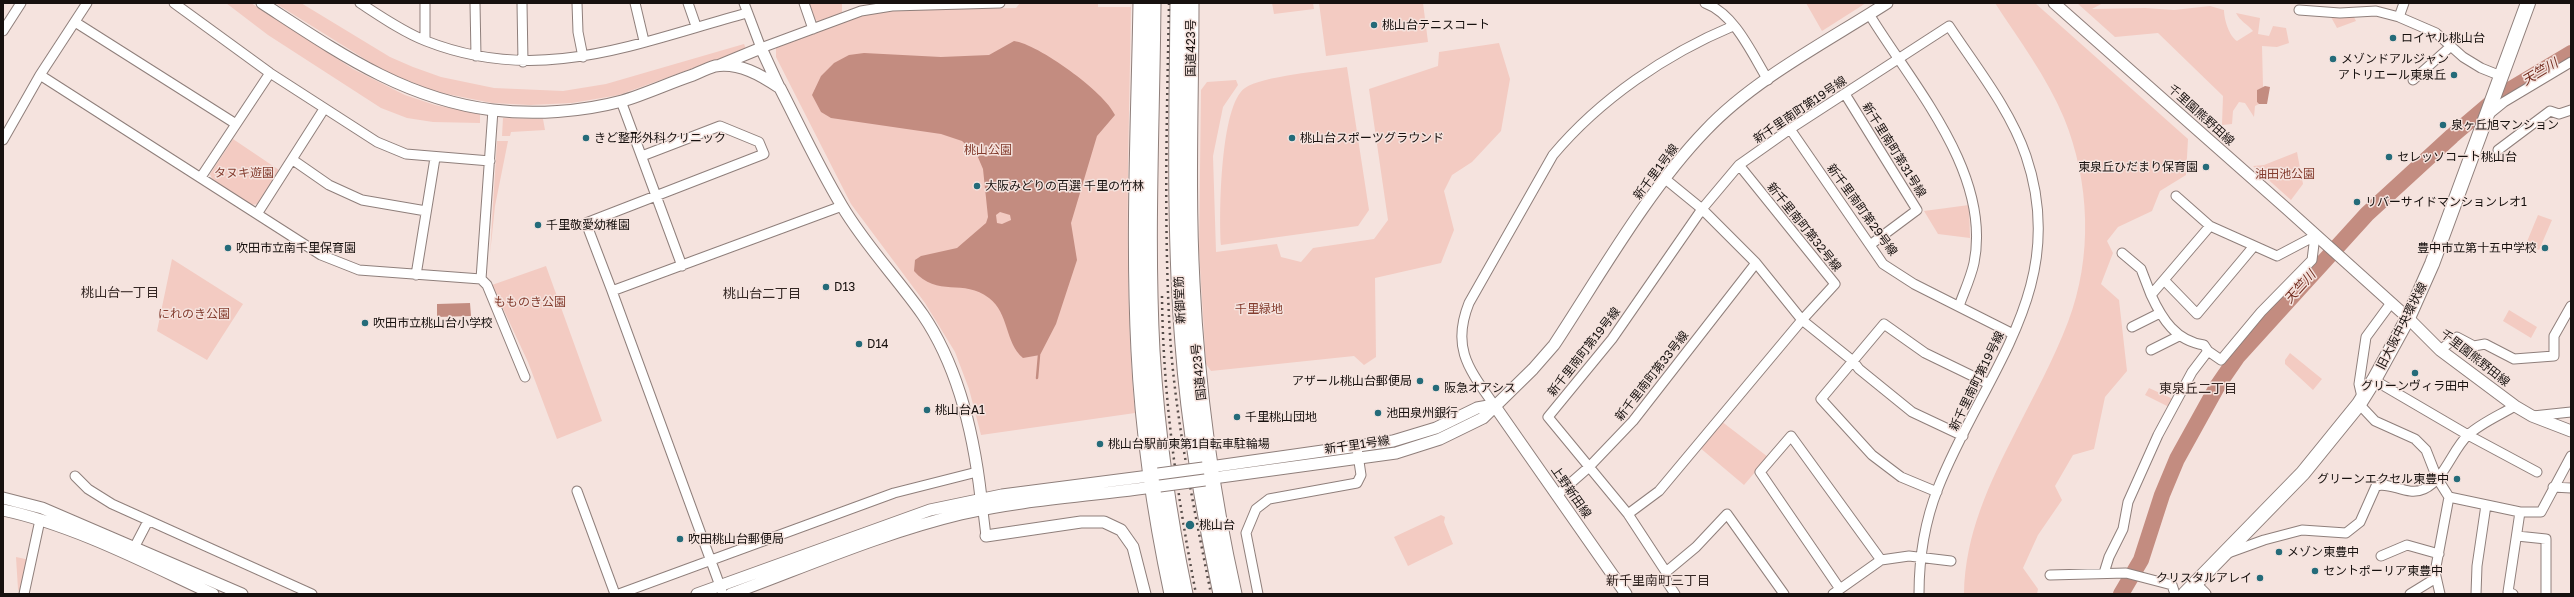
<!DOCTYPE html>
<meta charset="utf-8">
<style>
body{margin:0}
#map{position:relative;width:2574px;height:597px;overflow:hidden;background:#f5e3de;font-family:"Golos Text",sans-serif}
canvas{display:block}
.frame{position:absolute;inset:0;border:4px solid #17110f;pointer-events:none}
</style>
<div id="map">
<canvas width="2574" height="597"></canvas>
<div class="frame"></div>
</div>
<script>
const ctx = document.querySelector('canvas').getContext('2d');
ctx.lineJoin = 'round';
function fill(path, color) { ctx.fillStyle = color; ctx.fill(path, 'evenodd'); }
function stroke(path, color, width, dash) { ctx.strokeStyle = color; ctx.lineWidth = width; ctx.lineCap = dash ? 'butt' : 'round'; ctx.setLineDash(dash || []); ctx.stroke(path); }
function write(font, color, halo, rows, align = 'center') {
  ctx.font = font + ' "Golos Text","Noto Sans JP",sans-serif'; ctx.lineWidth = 3; ctx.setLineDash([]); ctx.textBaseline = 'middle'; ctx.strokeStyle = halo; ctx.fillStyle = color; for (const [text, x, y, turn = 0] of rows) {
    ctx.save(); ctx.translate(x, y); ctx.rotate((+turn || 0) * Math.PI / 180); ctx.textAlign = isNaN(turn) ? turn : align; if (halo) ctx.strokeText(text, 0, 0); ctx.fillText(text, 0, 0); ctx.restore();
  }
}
fill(new Path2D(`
 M 226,3 L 251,3 L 353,69 L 405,95 L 435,105 L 480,114 L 480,123 L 433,122 L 407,118 L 381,108 L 268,35 Z
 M 275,3 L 301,3 L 390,57 L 413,67 L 441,77 L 494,88 L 563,91 L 606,84 L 744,44 L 746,49 L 619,95 L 572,103 L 530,105 L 492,103 L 437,92 L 384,71 Z
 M 809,3 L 842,3 L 842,14 L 821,22 L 815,20 Z
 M 1020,3 L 1098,3 L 1098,7 L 1131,7 C 1129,142 1123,278 1135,413 L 981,435 L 969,389 L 955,352 L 925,303 L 851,204 L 776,57 L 776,47 L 865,14 L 895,10 L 1016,8 Z
 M 1272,3 L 1313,3 L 1314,9 L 1274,14 Z
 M 1319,3 L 1423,3 L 1428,42 L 1326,56 Z
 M 1806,3 L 1866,3 L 1822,31 Z
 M 1995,3 L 2035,3 L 2188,139 L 2186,175 L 2160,191 L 2152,211 L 2118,227 L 2107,241 L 2113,253 L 2101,284 L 2119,300 L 2127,371 L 2105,397 L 2094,449 L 2073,455 L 2055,486 L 2062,500 L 2038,535 L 2023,568 L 2038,589 L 2037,594 L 1964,594 C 1965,534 1989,484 2016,431 C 2034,395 2054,359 2068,322 C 2093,257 2090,182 2064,118 C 2047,77 2019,40 1995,3 Z
 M 2077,3 L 2103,3 L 2092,9 L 2145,8 L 2174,10 L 2210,6 L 2224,10 C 2224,19 2229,36 2237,41 L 2253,31 C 2247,24 2240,21 2236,13 L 2260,18 L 2258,34 L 2269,36 L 2273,26 L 2286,28 L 2289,43 L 2277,47 L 2262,46 L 2263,87 L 2257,90 L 2257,102 L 2259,104 L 2255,106 L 2254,117 L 2245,103 L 2239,102 L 2233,111 L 2232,124 L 2222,125 L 2223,96 L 2158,33 L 2115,37 Z
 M 2353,15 L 2356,21 L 2337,28 L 2331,17 Z
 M 1499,43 L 1510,79 L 1501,131 L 1472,162 L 1452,175 L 1444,191 L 1454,230 L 1441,263 L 1375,278 L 1376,357 L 1364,365 L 1354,356 L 1211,371 L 1206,364 L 1199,251 L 1201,90 L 1207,82 L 1236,80 L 1238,85 L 1223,107 L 1213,156 L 1216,252 L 1277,244 L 1281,257 L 1301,262 L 1313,248 L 1374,239 L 1388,220 L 1369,89 L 1438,66 L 1439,52 Z
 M 1347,67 L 1369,210 L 1358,226 L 1221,245 C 1219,215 1220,105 1245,88 C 1262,76 1324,71 1347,67 Z
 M 503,118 L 543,119 L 545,130 L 511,132 L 510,136 L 502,136 Z
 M 233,139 L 279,170 L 258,204 L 251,205 L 212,179 L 210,174 Z
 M 497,141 L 508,141 L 495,206 L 490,254 Z
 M 2297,152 L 2303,184 L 2291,200 L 2253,166 L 2264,165 Z
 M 1969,205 L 1970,238 L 1938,234 L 1924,211 Z
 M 2538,215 L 2552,220 L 2539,250 L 2526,244 Z
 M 172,259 L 243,304 L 207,360 L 157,331 Z
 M 546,266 L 602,421 L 557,439 L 528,362 L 492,285 Z
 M 2509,310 L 2537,327 L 2531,338 L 2503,321 Z
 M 2290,353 L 2322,379 L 2313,390 L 2285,364 L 2285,360 Z
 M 2149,388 L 2173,399 L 2169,407 L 2145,395 Z
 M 1721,421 L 1768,457 L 1744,485 L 1699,447 Z
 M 1441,515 L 1445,517 L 1444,522 L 1453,544 L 1408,566 L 1394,537 Z
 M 16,557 L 30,560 L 19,592 L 18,589 Z`), '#f3cbc2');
fill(new Path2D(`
 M 1014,41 C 1038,44 1105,92 1115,115 L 1097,136 L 1071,223 L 1077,260 L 1056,324 L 1040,355 L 1023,358 C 1005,343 1009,313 989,298 C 964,278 937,298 914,271 L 915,260 L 921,256 L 957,248 L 986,223 L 988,217 L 983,169 L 977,155 L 962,141 L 941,134 L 831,118 L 821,112 L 812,95 L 821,76 L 834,63 L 849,55 L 864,53 L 941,57 L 989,55 ZM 1000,212 L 1010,215 L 1011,220 L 1002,224 L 997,223 L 996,215 Z
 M 2265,86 L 2270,87 L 2267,104 L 2259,104 L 2257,102 L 2257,90 Z
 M 470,303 L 471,316 L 437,317 L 437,304 Z`), '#c38c80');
stroke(new Path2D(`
 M 1037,378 L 1039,355`), '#c38c80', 2.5);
stroke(new Path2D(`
 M 2121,594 L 2141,560 L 2162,495 L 2177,459 L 2218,385 L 2238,356 L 2367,214 L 2452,136 L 2499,96 L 2571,53`), '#c38c80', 16);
const minor = new Path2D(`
 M 174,3 L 270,73 L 377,142 L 406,154 L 490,161
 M 360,3 C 380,16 403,32 426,41 C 540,86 636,43 747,13
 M 475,3 L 476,56
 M 522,3 L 523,62
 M 577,3 L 578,32 L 583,57
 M 635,3 L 644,41
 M 688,3 L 696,26
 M 744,3 L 761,48 L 861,11 L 892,6 L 1000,3
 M 804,3 L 813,29
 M 1705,3 C 1735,14 1752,54 1768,80
 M 2299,10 L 2340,13 L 2376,11 L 2399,17 L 2436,33 L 2463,57 L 2481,68 L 2501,76
 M 1869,14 C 1913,86 1992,173 1974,263 C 1971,277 1964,292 1959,306
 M 2399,17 L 2404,3
 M 75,22 L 236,124
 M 3,31 L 21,3
 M 425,40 L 425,3
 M 40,75 L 321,255 L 359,270 L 481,279
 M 2413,80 L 2450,47
 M 1845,94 L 1917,210 L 1870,245
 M 621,101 L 682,266
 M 493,110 L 481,279 L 487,285 L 525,377
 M 2488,115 L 2504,102 L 2571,62
 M 1790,129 L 1883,264 L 1914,284 L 2013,334
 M 3,140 L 40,75 L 87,3
 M 2498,150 L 2550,111 L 2559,114 L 2571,110
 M 293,160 L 329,185 L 362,200 L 426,211
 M 201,177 L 270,73
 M 1664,178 L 1702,209 L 1756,263 L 1802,320 L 1853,361 L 1859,369 L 1912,412 L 1963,436
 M 2176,196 L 2210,226 L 2277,256 L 2315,236
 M 257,214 L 324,109
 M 2210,226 L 2151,295 C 2162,319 2176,341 2204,345 L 2208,351 L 2221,360 L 2261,312 L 2312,260 L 2315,236
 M 2122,253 L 2141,269 L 2151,295
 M 416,275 L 435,158
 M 2164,280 L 2197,314 L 2254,246
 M 612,291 L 586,223 L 764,154 L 759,142 L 720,126 L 642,156
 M 2132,327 L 2160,313
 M 2151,350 L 2179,336
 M 2440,350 L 2457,337 L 2474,346 L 2485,344 L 2514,359 L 2554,356 L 2554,336 L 2571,306
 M 2374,380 L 2468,435 L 2537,472
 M 2362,397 L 2359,384 L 2366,337 L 2391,303
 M 2359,404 L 2375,421 L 2415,439 L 2426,450 L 2437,478 L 2449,497 L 2520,512 L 2541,512 L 2571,456
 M 1494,405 C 1469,369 1451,348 1469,303 L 1553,155 C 1600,99 1666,54 1733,26
 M 2533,416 L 2571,412
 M 75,476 L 88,489 L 112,504 L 312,594
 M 2553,487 L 2571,488
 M 577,491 L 615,594
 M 1937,492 L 1901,477 L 1872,455 L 1821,399 L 1884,324 L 1925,353 L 1989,384
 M 1557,495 L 1589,467 L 1633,421 L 1756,263
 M 982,503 L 986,536
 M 1628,514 L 1659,491 L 1802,320 L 1835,284 L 1739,165
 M 2517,536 L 2546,539 L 2546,594
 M 135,546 L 148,521
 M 2228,553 L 2264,540 L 2302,530 L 2346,533 L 2360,522 L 2376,486 C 2391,481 2407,497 2424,489 C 2445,479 2452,450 2468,435 C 2481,423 2500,415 2515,406
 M 2381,556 L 2407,545 L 2439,554
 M 1666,572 L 1696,547 L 1727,514 L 1784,594
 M 2104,573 L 2109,557 L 2123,529 L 2128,502 L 2158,435 L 2192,372 L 2208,351
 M 2050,575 L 2126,573 L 2172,585 L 2175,594
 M 1840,589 L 1760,472 L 1791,436 L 1881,560
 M 24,594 L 40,520
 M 619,594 L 894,493 L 977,472
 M 723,594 L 612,291 L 842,206
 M 1258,594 L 1246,533 L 1256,509 L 1269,499 L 1357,483 L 1361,475 L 1357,448
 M 1675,594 L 1667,582 L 1666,572 L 1628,514 L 1548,417 L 1612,339 L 1702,209 L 1739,165 L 1790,129 L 1949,26 C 1976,67 2010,109 2026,156 C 2071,288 1983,374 1938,488 C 1925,521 1919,559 1919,594
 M 1833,594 L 1881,560 L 1909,556 L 1951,561
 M 2410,594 L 2436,578
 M 2440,594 L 2435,572 L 2449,497
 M 2476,594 L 2477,566 L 2486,505
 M 2513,594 L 2508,592 L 2520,512`);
const tertiary = new Path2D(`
 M 262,3 C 336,51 403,99 493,110 C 534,115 581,112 622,101 C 646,94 669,83 693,75 C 700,72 708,68 715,66 C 739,62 761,75 780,88 C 800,127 819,168 842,206 C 865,245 897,278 923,315 C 959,368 974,435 981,498
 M 2054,3 L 2287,209 L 2408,318 L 2440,350 L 2515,406 L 2532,416 L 2571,431
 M 720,65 L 761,48 L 779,87
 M 1494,405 L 1626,594
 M 1203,468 L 1393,441 L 1436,428 L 1477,408 L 1494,405
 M 1206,479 L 1396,453 L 1440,439 L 1483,418 L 1533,369 L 1554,345 C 1600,275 1648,190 1706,130 C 1754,79 1828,41 1887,3
 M 3,498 L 42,508 L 242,594
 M 3,510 C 74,525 148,564 213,594
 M 986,536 L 1081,522 L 1104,522 L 1121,530 L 1133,547 L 1145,594
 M 2196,585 L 2205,594
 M 697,594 L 930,510 L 1002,495 L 1157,475
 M 731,594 C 807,566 882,533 961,514 C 1026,499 1093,496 1159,486`);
const primary = new Path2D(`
 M 2185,594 L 2303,473 L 2359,404 L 2374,380 L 2408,318 L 2432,264 L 2528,3`);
const trunk = new Path2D(`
 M 1141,3 C 1139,119 1133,235 1139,351 C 1143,433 1155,514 1172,594
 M 1153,3 C 1152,119 1146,236 1152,351 C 1157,433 1168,514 1185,594
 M 1178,3 C 1177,117 1174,230 1183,344 C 1189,428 1204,511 1221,594
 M 1191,3 C 1191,96 1187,190 1192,283 C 1197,388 1211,492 1234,594`);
stroke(minor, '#8f7f7b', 11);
stroke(tertiary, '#8f7f7b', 13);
stroke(primary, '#8f7f7b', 16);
stroke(trunk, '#8f7f7b', 17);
stroke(minor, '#fff', 9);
stroke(tertiary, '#fff', 11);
stroke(primary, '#fff', 14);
stroke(trunk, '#fff', 15);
stroke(new Path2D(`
 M 1169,3 C 1167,108 1164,212 1169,317 C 1173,409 1193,503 1211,594
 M 1162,296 C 1163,397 1177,495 1196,594`), '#564c49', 2.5, [2, 4]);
const tertiaryBridge = new Path2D(`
 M 1158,474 L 1203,468
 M 1160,486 L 1205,480`);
stroke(tertiaryBridge, '#8f7f7b', 13, []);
stroke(tertiaryBridge, '#fff', 11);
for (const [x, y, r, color] of [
 [1374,25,4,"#246b79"],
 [2393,38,4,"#246b79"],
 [2333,59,4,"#246b79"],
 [2454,75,4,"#246b79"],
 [2443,125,4,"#246b79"],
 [586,138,4,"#246b79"],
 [1292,138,4,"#246b79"],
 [2389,157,4,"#246b79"],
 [2206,167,4,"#246b79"],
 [977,186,4,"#246b79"],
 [2357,202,4,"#246b79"],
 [538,225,4,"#246b79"],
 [228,248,4,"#246b79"],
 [2545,248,4,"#246b79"],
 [826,287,4,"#246b79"],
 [365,323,4,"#246b79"],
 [859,344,4,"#246b79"],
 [2415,373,4,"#246b79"],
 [1420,381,4,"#246b79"],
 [1436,388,4,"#246b79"],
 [927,410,4,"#246b79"],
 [1378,413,4,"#246b79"],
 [1237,417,4,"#246b79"],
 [1100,444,4,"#246b79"],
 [2457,479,4,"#246b79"],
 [1190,525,5,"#246b79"],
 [680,539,4,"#246b79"],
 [2279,552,4,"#246b79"],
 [2315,571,4,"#246b79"],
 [2260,578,4,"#246b79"]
]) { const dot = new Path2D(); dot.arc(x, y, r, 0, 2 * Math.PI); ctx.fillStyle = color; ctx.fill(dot); stroke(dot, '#f5e3de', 1.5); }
write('12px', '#17110f', '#f5e3de', [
 ["桃山台テニスコート",1382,25],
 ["ロイヤル桃山台",2401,38],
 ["メゾンドアルジャン",2341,59],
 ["アトリエール東泉丘",2446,75,"right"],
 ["泉ヶ丘旭マンション",2451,125],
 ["きど整形外科クリニック",594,138],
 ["桃山台スポーツグラウンド",1300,138],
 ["セレッソコート桃山台",2397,157],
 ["東泉丘ひだまり保育園",2198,167,"right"],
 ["大阪みどりの百選 千里の竹林",985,186],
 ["リバーサイドマンションレオ1",2365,202],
 ["千里敬愛幼稚園",546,225],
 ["吹田市立南千里保育園",236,248],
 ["豊中市立第十五中学校",2537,248,"right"],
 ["D13",834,287],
 ["吹田市立桃山台小学校",373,323],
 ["D14",867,344],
 ["アザール桃山台郵便局",1412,381,"right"],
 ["グリーンヴィラ田中",2415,386,"center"],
 ["阪急オアシス",1444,388],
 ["桃山台A1",935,410],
 ["池田泉州銀行",1386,413],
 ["千里桃山団地",1245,417],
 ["桃山台駅前東第1自転車駐輪場",1108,444],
 ["グリーンエクセル東豊中",2449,479,"right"],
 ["桃山台",1199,525],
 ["吹田桃山台郵便局",688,539],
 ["メゾン東豊中",2287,552],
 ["セントポーリア東豊中",2323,571],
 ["クリスタルアレイ",2252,578,"right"]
], 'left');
write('12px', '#17110f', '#f5e3de', [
 ["国道423号",1191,48,-90],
 ["新千里南町第19号線",1800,110,-34],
 ["千里園熊野田線",2201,115,42],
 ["新千里南町第31号線",1894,150,58],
 ["新千里1号線",1656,172,-53],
 ["新千里南町第29号線",1862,210,54],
 ["新千里南町第32号線",1804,227,51],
 ["新御堂筋",1180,300,-93],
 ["旧大阪中央環状線",2402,326,-63],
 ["新千里南町第19号線",1584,352,-52],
 ["千里園熊野田線",2475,358,38],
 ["国道423号",1199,372,-96],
 ["新千里南町第33号線",1652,376,-52],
 ["新千里南町第19号線",1977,381,-64],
 ["新千里1号線",1357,445,-8],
 ["上野新田線",1571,492,55]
]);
write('12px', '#833c2e', '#f5e3de', [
 ["桃山公園",988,150],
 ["タヌキ遊園",244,173],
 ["油田池公園",2285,174],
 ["もものき公園",530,302],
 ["千里緑地",1259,309],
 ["にれのき公園",194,314]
]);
write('italic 13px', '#742f22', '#f5e3de', [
 ["天竺川",2540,72,-31],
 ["天竺川",2300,287,-48]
]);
write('13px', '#342724', '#f5e3de', [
 ["桃山台一丁目",120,293],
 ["桃山台二丁目",762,294],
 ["東泉丘二丁目",2198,389],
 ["新千里南町三丁目",1658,581]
]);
</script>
